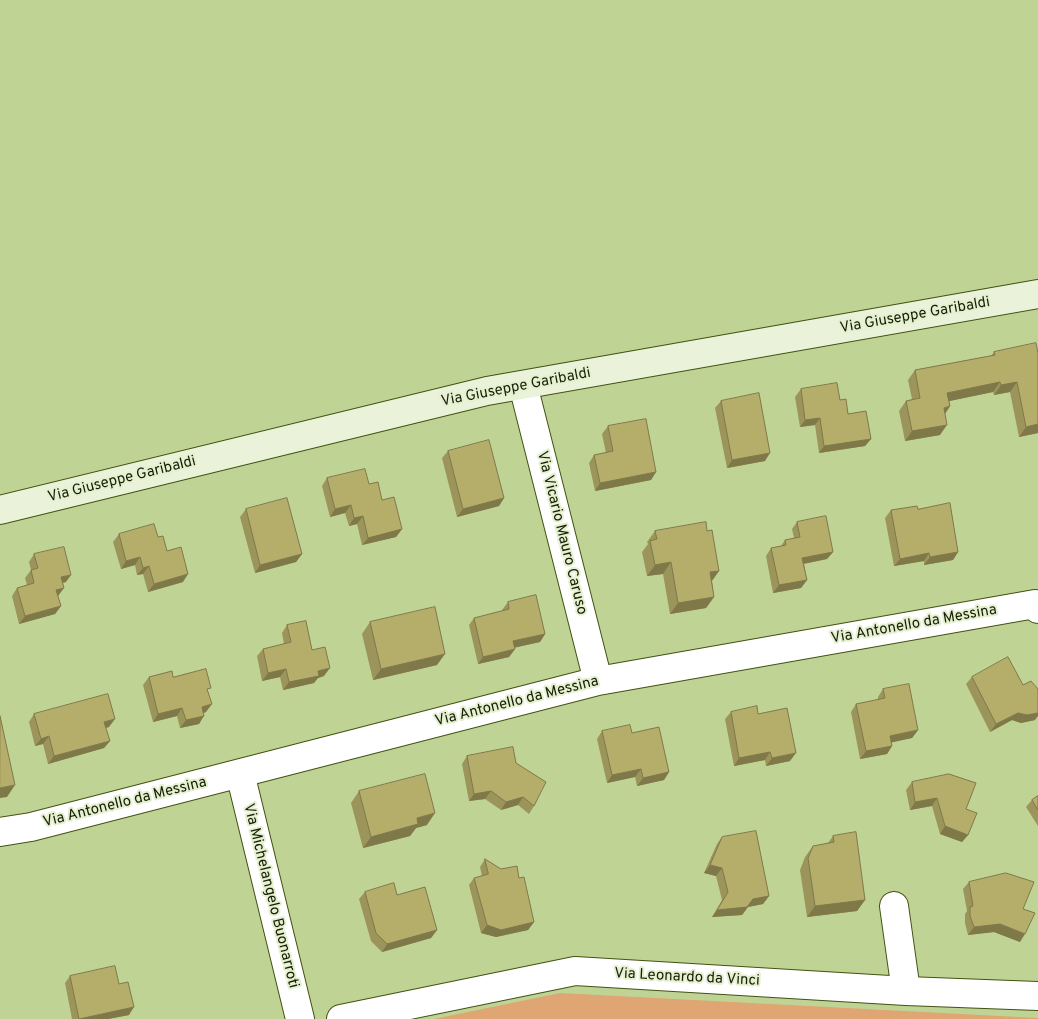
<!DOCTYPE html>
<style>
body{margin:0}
canvas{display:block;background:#bfd494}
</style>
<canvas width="1038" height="1019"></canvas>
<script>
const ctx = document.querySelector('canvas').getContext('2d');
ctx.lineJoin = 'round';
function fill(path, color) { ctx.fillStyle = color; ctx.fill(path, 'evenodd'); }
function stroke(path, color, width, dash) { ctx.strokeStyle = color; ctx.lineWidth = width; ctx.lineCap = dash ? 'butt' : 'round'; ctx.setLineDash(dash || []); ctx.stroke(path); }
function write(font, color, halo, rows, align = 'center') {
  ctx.font = font + ' Overpass,sans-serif'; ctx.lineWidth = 4; ctx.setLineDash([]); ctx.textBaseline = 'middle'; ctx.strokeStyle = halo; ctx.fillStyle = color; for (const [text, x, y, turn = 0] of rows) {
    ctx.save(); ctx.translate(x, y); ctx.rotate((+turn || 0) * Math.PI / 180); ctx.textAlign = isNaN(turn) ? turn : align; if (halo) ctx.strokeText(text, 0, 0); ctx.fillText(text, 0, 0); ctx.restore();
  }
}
fill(new Path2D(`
 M 560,993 L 1038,1018 L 1038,1019 L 434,1019 Z`), '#dfa673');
const street = new Path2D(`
 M 523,385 L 598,681
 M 240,773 L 300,1019
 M 0,832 L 31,827 L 598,681 L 1035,604 L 1038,609
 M 894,906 L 906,991
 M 341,1019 L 575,971 L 906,991 L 1038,996`);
const secondary = new Path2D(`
 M 0,510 L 487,391 L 1038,294`);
stroke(street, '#425213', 30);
stroke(secondary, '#425213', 30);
stroke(street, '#fff', 28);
stroke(secondary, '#eaf2d9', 28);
fill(new Path2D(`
 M 994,352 L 1038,353 L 1038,433 L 1019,437 L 1010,392 L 994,395 L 993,392 L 949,401 L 950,406 L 945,414 L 940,435 L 905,441 L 899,411 L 906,401 L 912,399 L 908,380 L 915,370 L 991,356 Z
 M 801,389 L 840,400 L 848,414 L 871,439 L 865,446 L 819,453 L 815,425 L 800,427 L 795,397 Z
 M 721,401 L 765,461 L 727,468 L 715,408 Z
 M 608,426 L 656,472 L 651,480 L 595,491 L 589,463 L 594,455 L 606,453 L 602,434 Z
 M 448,451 L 504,498 L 499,506 L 457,517 L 442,458 Z
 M 327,478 L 369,484 L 382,500 L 402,529 L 396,537 L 362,545 L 357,524 L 349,526 L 345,513 L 330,517 L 322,486 Z
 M 246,509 L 302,554 L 296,562 L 255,573 L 240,517 Z
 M 918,509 L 958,552 L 953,560 L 924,565 L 924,561 L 894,566 L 885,518 L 891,510 Z
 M 797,522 L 833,552 L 827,559 L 804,564 L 807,580 L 801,588 L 773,593 L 766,556 L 771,548 L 781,546 L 785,540 L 794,538 L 792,529 Z
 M 655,531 L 707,531 L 719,571 L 712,581 L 714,597 L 706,608 L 670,614 L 663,574 L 647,576 L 642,552 L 648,544 L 647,542 Z
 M 119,534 L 158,537 L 167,551 L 183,582 L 148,592 L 143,574 L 137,575 L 135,565 L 121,569 L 113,542 Z
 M 34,554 L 66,582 L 62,583 L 58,596 L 61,606 L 55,614 L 19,624 L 12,596 L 17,588 L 27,585 L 25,578 L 31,570 L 29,562 Z
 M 508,602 L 545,634 L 540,642 L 514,648 L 515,649 L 509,657 L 478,664 L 469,625 L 474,618 L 502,611 L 502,610 Z
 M 370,622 L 437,665 L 373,680 L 362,634 Z
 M 287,625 L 312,650 L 324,676 L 318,678 L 314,683 L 283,690 L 280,677 L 262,681 L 257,656 L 263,649 L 284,644 L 282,633 Z
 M 149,677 L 173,677 L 208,692 L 206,712 L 204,713 L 199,724 L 180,728 L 177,716 L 153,722 L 143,685 Z
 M 972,677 L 1035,720 L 1021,723 L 1012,720 L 990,732 L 966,684 Z
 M 883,689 L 918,730 L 912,738 L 891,742 L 892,746 L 887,754 L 860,759 L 851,712 L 856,704 L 878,700 L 878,697 Z
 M 731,712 L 758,714 L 790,761 L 766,766 L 765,760 L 734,766 L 725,719 Z
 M 34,714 L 109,727 L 106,728 L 110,741 L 104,748 L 48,764 L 43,744 L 35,746 L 29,722 Z
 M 602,731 L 632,733 L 669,772 L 664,780 L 637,786 L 635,777 L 607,783 L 597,739 Z
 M 467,756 L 516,763 L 534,806 L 529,814 L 518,805 L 501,810 L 485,799 L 469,801 L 462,764 Z
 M 912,782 L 966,809 L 968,835 L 962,842 L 940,834 L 932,806 L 910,810 L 906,790 Z
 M 359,791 L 427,825 L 416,828 L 410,836 L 363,848 L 351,803 Z
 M 1038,796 L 1038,826 L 1026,807 L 1032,800 Z
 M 833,836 L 865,900 L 857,911 L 807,917 L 800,870 L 805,857 L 813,846 L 828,843 Z
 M 722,837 L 769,896 L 763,904 L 748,907 L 742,915 L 712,917 L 722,900 L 716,876 L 704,873 L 717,844 Z
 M 485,859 L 501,869 L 519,878 L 534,922 L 528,930 L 496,937 L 481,933 L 469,885 L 474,878 L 482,876 L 480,867 Z
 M 969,882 L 1023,909 L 1020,942 L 994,932 L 968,935 L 965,923 L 965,914 L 967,911 L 963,889 Z
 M 365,892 L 397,895 L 437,930 L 431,938 L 382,952 L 371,941 L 359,899 Z
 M 70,976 L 119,984 L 129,1015 L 108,1019 L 72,1019 L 65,983 Z`), '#9c955b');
fill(new Path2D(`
 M 1000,382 L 993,392 L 940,403 L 947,393 Z
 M 1017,382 L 1010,392 L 994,395 L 1001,385 Z
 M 950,406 L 943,417 L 944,408 Z
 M 820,418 L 815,425 L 800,427 L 805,420 Z
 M 1038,424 L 1038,433 L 1019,437 L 1026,427 Z
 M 947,425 L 940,435 L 905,441 L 912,431 Z
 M 871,439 L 865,446 L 819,453 L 824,446 Z
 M 770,453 L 765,461 L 727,468 L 732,460 Z
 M 656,472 L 651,480 L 595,491 L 600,483 Z
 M 504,498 L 499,506 L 457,517 L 463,509 Z
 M 351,505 L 345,513 L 330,517 L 335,509 Z
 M 363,516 L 357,524 L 349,526 L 354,518 Z
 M 402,529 L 396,537 L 362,545 L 368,538 Z
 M 833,552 L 827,559 L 797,565 L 802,558 Z
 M 958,552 L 953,560 L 924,565 L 930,557 Z
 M 929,553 L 924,561 L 894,566 L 900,559 Z
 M 302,554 L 296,562 L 255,573 L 260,565 Z
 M 140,557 L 135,565 L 121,569 L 126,561 Z
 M 671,562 L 663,574 L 647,576 L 655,565 Z
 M 149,566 L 143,574 L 137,575 L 143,568 Z
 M 719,571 L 711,582 L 710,572 Z
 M 188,574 L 183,582 L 148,592 L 154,584 Z
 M 71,575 L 66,582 L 55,585 L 61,577 Z
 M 807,580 L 801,588 L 773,593 L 779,585 Z
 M 64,588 L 58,596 L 56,590 Z
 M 714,597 L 706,608 L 670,614 L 678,603 Z
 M 61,606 L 55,614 L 19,624 L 25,616 Z
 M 545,634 L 540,642 L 507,649 L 513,641 Z
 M 515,649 L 509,657 L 478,664 L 483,657 Z
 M 445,654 L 437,665 L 373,680 L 381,669 Z
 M 330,668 L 324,676 L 318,678 L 314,683 L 283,690 L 289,682 L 318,671 Z
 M 286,669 L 280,677 L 262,681 L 268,673 Z
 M 212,704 L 206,712 L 197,715 L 202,707 Z
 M 182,708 L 177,716 L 153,722 L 158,714 Z
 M 1018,713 L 1038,713 L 1038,716 L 1035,720 L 1021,723 L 1012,720 L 990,732 L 996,724 Z
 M 204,716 L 199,724 L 180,728 L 186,720 Z
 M 115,719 L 109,727 L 99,729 L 104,722 Z
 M 918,730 L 912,738 L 885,744 L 890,736 Z
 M 49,736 L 43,744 L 35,746 L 41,739 Z
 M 110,741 L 104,748 L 48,764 L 54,756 Z
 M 892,746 L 887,754 L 860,759 L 866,751 Z
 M 770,752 L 765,760 L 734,766 L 739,758 Z
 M 796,753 L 790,761 L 766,766 L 772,758 Z
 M 641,769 L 635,777 L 607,783 L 612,775 Z
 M 669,772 L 664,780 L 637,786 L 643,778 Z
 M 15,785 L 7,797 L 0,798 L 0,788 Z
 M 491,791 L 485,799 L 469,801 L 474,794 Z
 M 523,797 L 518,805 L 501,810 L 506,802 Z
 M 937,798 L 932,806 L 910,810 L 915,802 Z
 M 435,813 L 427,825 L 416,828 L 410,836 L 363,848 L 371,837 L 417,818 Z
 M 945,826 L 968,835 L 962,842 L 940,834 Z
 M 710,865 L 722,868 L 716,876 L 704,873 Z
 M 769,896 L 763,904 L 748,907 L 742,915 L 712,917 L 717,910 L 753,899 Z
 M 865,900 L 857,911 L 807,917 L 815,906 Z
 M 534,922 L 528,930 L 496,937 L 481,933 L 487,925 Z
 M 1000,924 L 1025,934 L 1020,942 L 994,932 L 968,935 L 974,927 Z
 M 437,930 L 431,938 L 382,952 L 387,944 Z
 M 134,1007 L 129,1015 L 108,1019 L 79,1019 Z`), '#7f794a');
const building = new Path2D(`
 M 1036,343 L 1038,353 L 1038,424 L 1026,427 L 1017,382 L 1001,385 L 1000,382 L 947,393 L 950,406 L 944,408 L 947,425 L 912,431 L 906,401 L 920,398 L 915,370 L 995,355 L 994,352 Z
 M 837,383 L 840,400 L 846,399 L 848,414 L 866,411 L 871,439 L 824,446 L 820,418 L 805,420 L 801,389 Z
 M 759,393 L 770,453 L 732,460 L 721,401 Z
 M 646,419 L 656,472 L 600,483 L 594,455 L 613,451 L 608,426 Z
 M 489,440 L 504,498 L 463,509 L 448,451 Z
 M 365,469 L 369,484 L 378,482 L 382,500 L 394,497 L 402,529 L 368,538 L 363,516 L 354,518 L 351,505 L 335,509 L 327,478 Z
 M 287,498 L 302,554 L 260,565 L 246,509 Z
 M 950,503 L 958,552 L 930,557 L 929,553 L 900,559 L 891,510 L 917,506 L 918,509 Z
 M 826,516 L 833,552 L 802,558 L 807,580 L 779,585 L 771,548 L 786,545 L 785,540 L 800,537 L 797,522 Z
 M 706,522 L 707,531 L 712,530 L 719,571 L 710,572 L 714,597 L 678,603 L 671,562 L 655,565 L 650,541 L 657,539 L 655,531 Z
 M 154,524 L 158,537 L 163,536 L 167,551 L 181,547 L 188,574 L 154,584 L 149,566 L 143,568 L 140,557 L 126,561 L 119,534 Z
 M 64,547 L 71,575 L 61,577 L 64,588 L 56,590 L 61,606 L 25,616 L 17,588 L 34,583 L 31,570 L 38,568 L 34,554 Z
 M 536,595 L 545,634 L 513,641 L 515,649 L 483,657 L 474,618 L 509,609 L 508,602 Z
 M 435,607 L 445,654 L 381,669 L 370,622 Z
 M 306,621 L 312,650 L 325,647 L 330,668 L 318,671 L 319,676 L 289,682 L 286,669 L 268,673 L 263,649 L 291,642 L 287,625 Z
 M 1008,657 L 1023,685 L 1031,681 L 1038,689 L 1038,713 L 1027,715 L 1018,713 L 996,724 L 972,677 Z
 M 206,669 L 211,688 L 207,689 L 212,704 L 202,707 L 204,716 L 186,720 L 182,708 L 158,714 L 149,677 L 172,671 L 173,677 Z
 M 909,684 L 918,730 L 890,736 L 892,746 L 866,751 L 856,704 L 885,698 L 883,689 Z
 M 108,694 L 115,719 L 104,722 L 110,741 L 54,756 L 49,736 L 41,739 L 34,714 Z
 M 757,706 L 758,714 L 787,708 L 796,753 L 772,758 L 770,752 L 739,758 L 731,712 Z
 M 0,716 L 15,785 L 0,788 Z
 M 630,725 L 632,733 L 659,727 L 669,772 L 643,778 L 641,769 L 612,775 L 602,731 Z
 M 513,747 L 516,763 L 546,782 L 534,806 L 523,797 L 506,802 L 491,791 L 474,794 L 467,756 Z
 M 425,774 L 435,813 L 417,818 L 418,824 L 371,837 L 359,791 Z
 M 949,774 L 976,783 L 966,809 L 977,813 L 968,835 L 945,826 L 937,798 L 915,802 L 912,782 Z
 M 1038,796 L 1038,810 L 1032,800 Z
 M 756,831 L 769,896 L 753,899 L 747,907 L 717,910 L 728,892 L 722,868 L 710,865 L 722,837 Z
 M 856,832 L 865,900 L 815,906 L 808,858 L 813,846 L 834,842 L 833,836 Z
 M 485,859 L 501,869 L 517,866 L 519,878 L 524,877 L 534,922 L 501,930 L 487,925 L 474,878 L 488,874 Z
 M 1006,873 L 1034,882 L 1023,909 L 1035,913 L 1025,934 L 1000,924 L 974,927 L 970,916 L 970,907 L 973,906 L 969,882 Z
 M 394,883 L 397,895 L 425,887 L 437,930 L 387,944 L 376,933 L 365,892 Z
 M 115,966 L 119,984 L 128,982 L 134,1007 L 79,1019 L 70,976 Z`);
fill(building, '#b5ad6a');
stroke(building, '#7f794a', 1);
write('15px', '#171e05', '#e5f0d0', [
 ["Via Giuseppe Garibaldi",915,316,-10],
 ["Via Giuseppe Garibaldi",516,388,-11],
 ["Via Giuseppe Garibaldi",122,480,-14],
 ["Via Vicario Mauro Caruso",561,533,76],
 ["Via Antonello da Messina",914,625,-10],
 ["Via Antonello da Messina",517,702,-14],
 ["Via Antonello da Messina",125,803,-14],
 ["Via Michelangelo Buonarroti",270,896,76],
 ["Via Leonardo da Vinci",687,978,3]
]);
</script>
